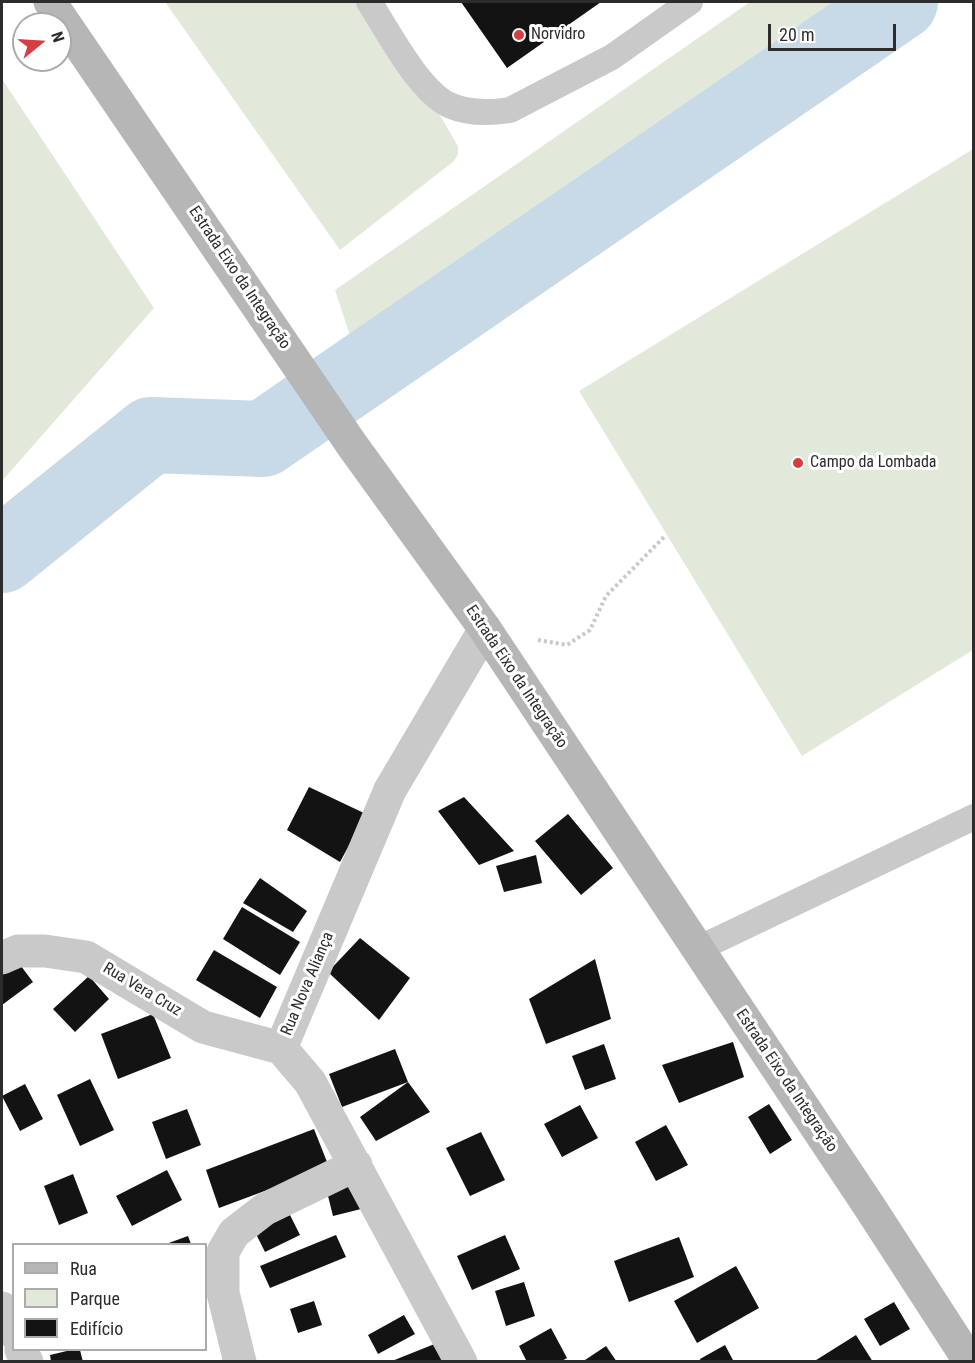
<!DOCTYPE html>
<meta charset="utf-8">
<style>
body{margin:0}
#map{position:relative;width:975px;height:1363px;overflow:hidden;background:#fff;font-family:"Roboto Condensed",sans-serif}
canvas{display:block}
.frame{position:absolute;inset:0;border:3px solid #2c2c2c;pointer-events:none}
.legend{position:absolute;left:12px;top:1243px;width:195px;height:108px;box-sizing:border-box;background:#fff;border:2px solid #ababab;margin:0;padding:8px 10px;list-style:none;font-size:18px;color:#2c2c2c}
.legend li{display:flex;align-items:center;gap:12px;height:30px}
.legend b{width:30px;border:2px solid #ababab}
.north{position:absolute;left:12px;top:12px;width:60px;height:60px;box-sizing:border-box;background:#fff;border:2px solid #ababab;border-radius:50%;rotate:72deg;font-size:16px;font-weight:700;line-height:24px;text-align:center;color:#2c2c2c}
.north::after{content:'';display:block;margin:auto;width:21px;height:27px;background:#d53d40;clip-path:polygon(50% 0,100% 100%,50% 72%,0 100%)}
.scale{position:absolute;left:768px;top:24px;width:128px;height:27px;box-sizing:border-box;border:3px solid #2c2c2c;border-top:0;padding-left:8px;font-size:18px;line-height:21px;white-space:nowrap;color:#2c2c2c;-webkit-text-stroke:4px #fff;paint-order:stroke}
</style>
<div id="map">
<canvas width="975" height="1363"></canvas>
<div class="frame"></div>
<ul class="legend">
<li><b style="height:8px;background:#b6b6b6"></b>Rua</li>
<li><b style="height:16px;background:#e2e9db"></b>Parque</li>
<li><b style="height:16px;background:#131313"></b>Edifício</li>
</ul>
<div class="north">N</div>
<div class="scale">20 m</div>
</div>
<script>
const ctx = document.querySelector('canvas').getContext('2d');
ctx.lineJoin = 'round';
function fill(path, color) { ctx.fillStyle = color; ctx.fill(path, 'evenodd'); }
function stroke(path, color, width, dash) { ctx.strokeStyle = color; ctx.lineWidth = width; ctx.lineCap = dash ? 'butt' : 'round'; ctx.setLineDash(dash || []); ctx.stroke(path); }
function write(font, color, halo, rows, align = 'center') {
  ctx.font = font + ' "Roboto Condensed",sans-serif'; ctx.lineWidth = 6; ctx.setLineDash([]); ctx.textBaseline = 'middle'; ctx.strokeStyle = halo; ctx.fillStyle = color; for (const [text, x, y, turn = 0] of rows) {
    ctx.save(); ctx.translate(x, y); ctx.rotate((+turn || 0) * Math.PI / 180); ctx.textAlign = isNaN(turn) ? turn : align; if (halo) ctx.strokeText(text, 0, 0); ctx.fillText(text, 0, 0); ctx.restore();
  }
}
fill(new Path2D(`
 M 165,2 L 369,2 L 417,76 L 458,146 L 458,154 L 454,161 L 340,250 Z
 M 750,2 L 900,2 L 362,372 L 335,290 Z
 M 2,79 L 154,308 L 2,481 Z
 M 973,149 L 973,650 L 802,756 L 579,391 Z`), '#e2e9db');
stroke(new Path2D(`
 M 2,555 L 151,435 L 263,439 L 900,2`), '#c8dae7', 76);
fill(new Path2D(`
 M 461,2 L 601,2 L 507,68 Z
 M 309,787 L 366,814 L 340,862 L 287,830 Z
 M 464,797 L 514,851 L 479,865 L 438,811 Z
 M 568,814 L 613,868 L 581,895 L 535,841 Z
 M 536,855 L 542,883 L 504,892 L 496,866 Z
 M 260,878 L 307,911 L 293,932 L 243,903 Z
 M 242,907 L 300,942 L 280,975 L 223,939 Z
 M 360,938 L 410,978 L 379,1020 L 328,972 Z
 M 214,950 L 277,987 L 260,1018 L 196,980 Z
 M 15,958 L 33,982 L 2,1005 L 2,968 Z
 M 595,959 L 611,1019 L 546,1044 L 529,999 Z
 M 89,976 L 109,999 L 75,1032 L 53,1009 Z
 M 153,1014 L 171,1058 L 118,1079 L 101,1034 Z
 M 733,1042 L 744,1077 L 679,1103 L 662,1065 Z
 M 604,1044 L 616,1079 L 585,1090 L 572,1056 Z
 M 395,1049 L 408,1082 L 342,1107 L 329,1074 Z
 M 90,1079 L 114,1130 L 80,1146 L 57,1095 Z
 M 408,1082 L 430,1112 L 376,1141 L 360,1117 Z
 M 25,1084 L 43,1119 L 20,1131 L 2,1096 Z
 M 769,1104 L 792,1140 L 770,1154 L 748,1117 Z
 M 580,1105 L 598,1138 L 562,1157 L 544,1124 Z
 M 187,1109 L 201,1145 L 166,1159 L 152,1122 Z
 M 666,1125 L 688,1165 L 656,1181 L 635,1142 Z
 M 314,1129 L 329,1167 L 219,1208 L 206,1170 Z
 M 481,1132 L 505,1180 L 470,1196 L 446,1148 Z
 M 167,1170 L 182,1200 L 132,1226 L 116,1196 Z
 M 73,1174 L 88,1213 L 59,1225 L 44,1186 Z
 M 355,1181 L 361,1209 L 333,1216 L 326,1188 Z
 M 290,1215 L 300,1235 L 265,1252 L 255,1232 Z
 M 336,1235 L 346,1257 L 270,1288 L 260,1266 Z
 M 505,1235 L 520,1269 L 472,1290 L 457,1256 Z
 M 188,1236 L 191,1244 L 166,1244 Z
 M 679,1237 L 694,1277 L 629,1302 L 614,1261 Z
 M 736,1266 L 759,1308 L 697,1343 L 674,1301 Z
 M 524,1282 L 535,1316 L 506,1326 L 495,1291 Z
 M 314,1301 L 322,1325 L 298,1333 L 290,1309 Z
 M 894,1302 L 910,1329 L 880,1346 L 864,1319 Z
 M 404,1315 L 415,1334 L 378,1354 L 368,1335 Z
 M 551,1328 L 567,1358 L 560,1362 L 527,1362 L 519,1346 Z
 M 856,1335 L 873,1362 L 813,1362 Z
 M 437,1343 L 444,1362 L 392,1362 L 392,1361 Z
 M 725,1345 L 734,1362 L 701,1362 L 700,1359 Z
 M 606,1346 L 617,1362 L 582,1362 Z
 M 71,1350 L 80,1350 L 83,1362 L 51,1362 L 50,1355 Z`), '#131313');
stroke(new Path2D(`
 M 538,640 L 567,645 L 590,630 L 606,596 L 666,535`), '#c9c9c9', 4, [3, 3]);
stroke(new Path2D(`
 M 369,2 C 388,31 418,90 449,105 C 467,113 491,113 510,110 L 612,57 L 690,2
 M 698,949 L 974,817`), '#c9c9c9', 26);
stroke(new Path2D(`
 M 2,958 L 18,951 L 45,951 L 86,957 L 203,1027 L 281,1048
 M 281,1048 L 390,790 L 485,629
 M 281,1048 L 310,1082 L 461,1362
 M 2,1308 L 14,1333
 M 21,1350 L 27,1362
 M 240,1362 L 223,1293 L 223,1252 L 234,1233 L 265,1209 L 356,1165`), '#c9c9c9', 33);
stroke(new Path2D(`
 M 50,2 L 352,445 L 485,629 L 869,1206 L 970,1362`), '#b6b6b6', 33);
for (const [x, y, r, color] of [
 [519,35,6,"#d53d40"],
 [798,463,6,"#d53d40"]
]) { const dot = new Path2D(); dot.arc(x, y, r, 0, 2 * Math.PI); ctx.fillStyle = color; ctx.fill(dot); stroke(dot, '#fff', 2); }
write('16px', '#2c2c2c', '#fff', [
 ["Norvidro",531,35],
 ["Campo da Lombada",810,463]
], 'left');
write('16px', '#2c2c2c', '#fff', [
 ["Estrada Eixo da Integração",239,278,56],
 ["Estrada Eixo da Integração",516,677,56],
 ["Rua Nova Aliança",308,984,-67],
 ["Rua Vera Cruz",142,990,31],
 ["Estrada Eixo da Integração",786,1081,56]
]);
</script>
